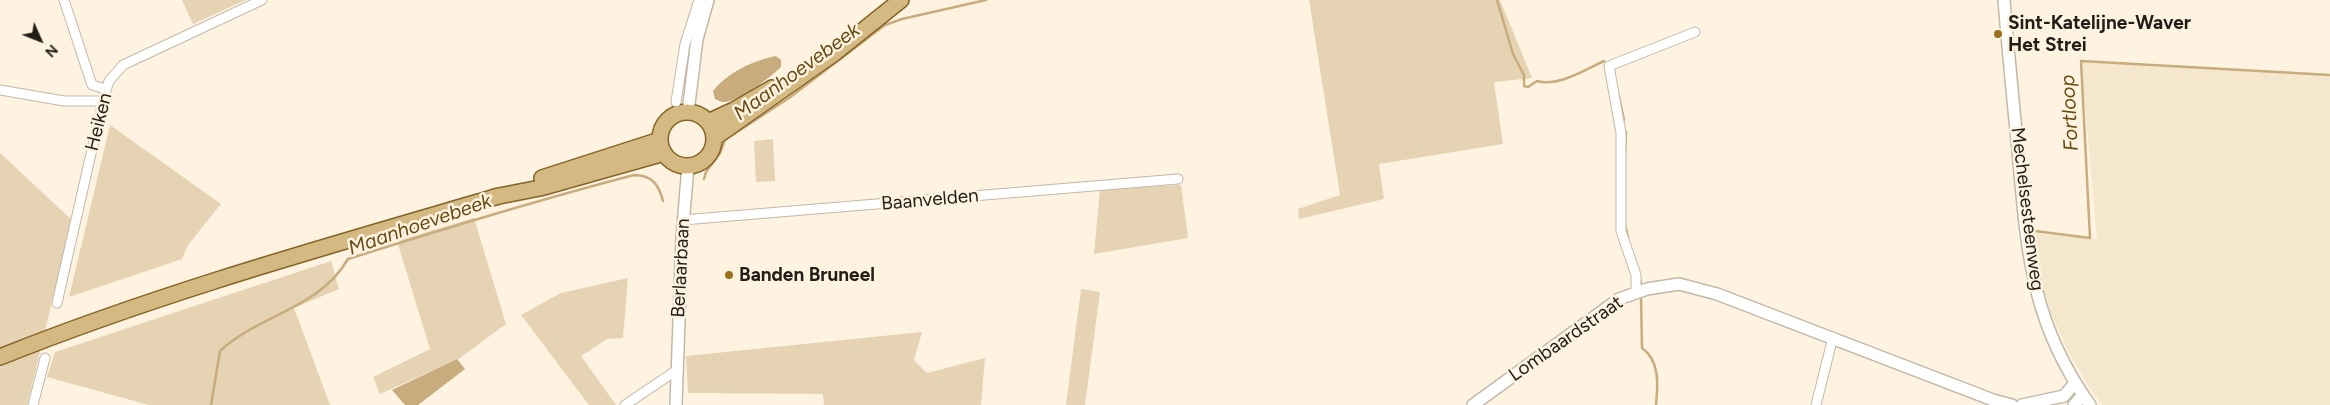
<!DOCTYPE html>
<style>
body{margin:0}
#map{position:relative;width:2330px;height:405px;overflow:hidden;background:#fef3e1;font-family:Figtree,sans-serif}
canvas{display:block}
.north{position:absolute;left:15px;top:15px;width:50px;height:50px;-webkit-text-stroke:4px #fef3e1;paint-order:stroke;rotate:134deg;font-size:14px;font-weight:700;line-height:20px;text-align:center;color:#221e17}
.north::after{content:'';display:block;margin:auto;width:18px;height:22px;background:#221e17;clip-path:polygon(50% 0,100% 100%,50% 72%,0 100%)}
</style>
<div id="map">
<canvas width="2330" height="405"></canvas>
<div class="north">N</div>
</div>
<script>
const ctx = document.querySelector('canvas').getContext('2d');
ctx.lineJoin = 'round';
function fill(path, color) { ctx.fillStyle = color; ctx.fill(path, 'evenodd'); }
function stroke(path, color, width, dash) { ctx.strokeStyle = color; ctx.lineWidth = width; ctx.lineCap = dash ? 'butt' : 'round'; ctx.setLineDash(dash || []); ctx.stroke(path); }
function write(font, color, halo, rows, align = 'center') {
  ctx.font = font + ' Figtree,sans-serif'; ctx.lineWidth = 5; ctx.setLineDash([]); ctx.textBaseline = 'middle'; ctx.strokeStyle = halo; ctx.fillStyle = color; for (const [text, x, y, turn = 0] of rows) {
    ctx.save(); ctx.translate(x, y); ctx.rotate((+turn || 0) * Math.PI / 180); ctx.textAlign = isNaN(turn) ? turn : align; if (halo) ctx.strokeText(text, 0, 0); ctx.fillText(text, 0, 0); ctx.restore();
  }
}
fill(new Path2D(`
 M 2081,60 L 2330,74 L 2330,405 L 2102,405 L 2090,388 L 2068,351 L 2051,313 L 2040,281 L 2034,233 L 2097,239 Z`), '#f5e6ce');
fill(new Path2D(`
 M 182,0 L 246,0 L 193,24 Z
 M 1309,0 L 1500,0 L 1532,78 L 1494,82 L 1503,144 L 1379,164 L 1384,199 L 1299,219 L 1298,209 L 1340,195 Z
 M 110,125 L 221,204 L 188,245 L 182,259 L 69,297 Z
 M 773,139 L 775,181 L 756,182 L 754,141 Z
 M 0,153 L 72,220 L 27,405 L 0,405 Z
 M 1181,185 L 1188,238 L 1094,254 L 1100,189 Z
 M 474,218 L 506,324 L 460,358 L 380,394 L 373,377 L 430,349 L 397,241 Z
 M 331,261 L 339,289 L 294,308 L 330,405 L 149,405 L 47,377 L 55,352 Z
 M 628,278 L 623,338 L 607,339 L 581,356 L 616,405 L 589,405 L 521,315 L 561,293 Z
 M 1081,289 L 1100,292 L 1085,405 L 1066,405 Z
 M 922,332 L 914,360 L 927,373 L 985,358 L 981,405 L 824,405 L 823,394 L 688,393 L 686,356 Z`), '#e6d3b3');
fill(new Path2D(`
 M 776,56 L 781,60 L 781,67 C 772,76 737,103 723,102 C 720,102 718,100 715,99 L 713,91 C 727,73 754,60 776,56 Z
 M 457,359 L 465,369 L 418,405 L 405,405 L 392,390 Z`), '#c8ac7d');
stroke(new Path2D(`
 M 1497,0 L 1513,54 L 1524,75 L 1524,86 L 1528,87 L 1537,81 C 1558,87 1585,70 1604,61
 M 1619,97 L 1624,120
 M 1625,155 L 1626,132
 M 704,179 L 706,172 L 720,153 L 725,140 L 789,98 L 885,25 L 902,19 L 986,0
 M 1625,225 L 1628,237
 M 2035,231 L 2090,238 L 2081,61 L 2330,75
 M 1639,273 L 1641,284
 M 1641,299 L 1642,348 C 1660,361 1658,384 1656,405
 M 211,405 L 220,351 C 260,314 319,309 348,259 C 443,229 538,200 634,175 C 652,175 659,185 663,201`), '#c8ac7d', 2.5);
const minor = new Path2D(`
 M 64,0 L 92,85 L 106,89
 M 0,90 L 64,101 L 103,101
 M 676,102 L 685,44 L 699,0
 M 683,220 L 1178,179
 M 1636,293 L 1636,275 L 1621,231 L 1621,133 L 1609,66 L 1695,32
 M 57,303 L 103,101 L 109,81 L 123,65 L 262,0
 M 33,405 L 45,358
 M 625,405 L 677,370
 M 1816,405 L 1833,337`);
const tertiary = new Path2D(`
 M 2004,0 C 2008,50 2013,100 2018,151 C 2027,249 2030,321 2090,405
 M 688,112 L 697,39 L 708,0
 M 676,405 L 682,237 L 688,166
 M 1473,405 L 1619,299 L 1647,289 L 1679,284 L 1717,294 L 1993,400 L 2012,405
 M 2022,405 L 2064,396 L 2075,383
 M 2074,405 L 2083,395`);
const primary = new Path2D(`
 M660 139a27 27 0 1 1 54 0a27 27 0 1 1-54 0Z
 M 708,122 L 734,110 L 772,88
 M 714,138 L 836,52 L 901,0
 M 542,178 L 660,140
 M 0,357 C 162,292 332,245 499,196 L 540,188 L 664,153`);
stroke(minor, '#c3b8a7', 11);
stroke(tertiary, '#c3b8a7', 14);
stroke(primary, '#846427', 18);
stroke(minor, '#fff', 9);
stroke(tertiary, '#fff', 11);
stroke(primary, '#d4b982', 15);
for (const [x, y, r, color] of [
 [1998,34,5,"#99701d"],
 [729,275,5,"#99701d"]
]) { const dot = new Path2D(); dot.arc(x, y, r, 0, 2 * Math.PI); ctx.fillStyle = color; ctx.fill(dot); stroke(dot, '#fef3e1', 2); }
write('bold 19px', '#221e17', '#fef3e1', [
 ["Sint-Katelijne-Waver",2008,23],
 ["Het Strei",2008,45],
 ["Banden Bruneel",739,275]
], 'left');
write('19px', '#221e17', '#fef3e1', [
 ["Heiken",99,122,-76],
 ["Baanvelden",930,200,-5],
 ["Mechelsesteenweg",2027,209,83],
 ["Berlaarbaan",681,268,-87],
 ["Lombaardstraat",1566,339,-35]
]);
write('italic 20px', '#674b12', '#fef3e1', [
 ["Maanhoevebeek",797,72,-36],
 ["Fortloop",2070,113,-93],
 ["Maanhoevebeek",420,225,-19]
]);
</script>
